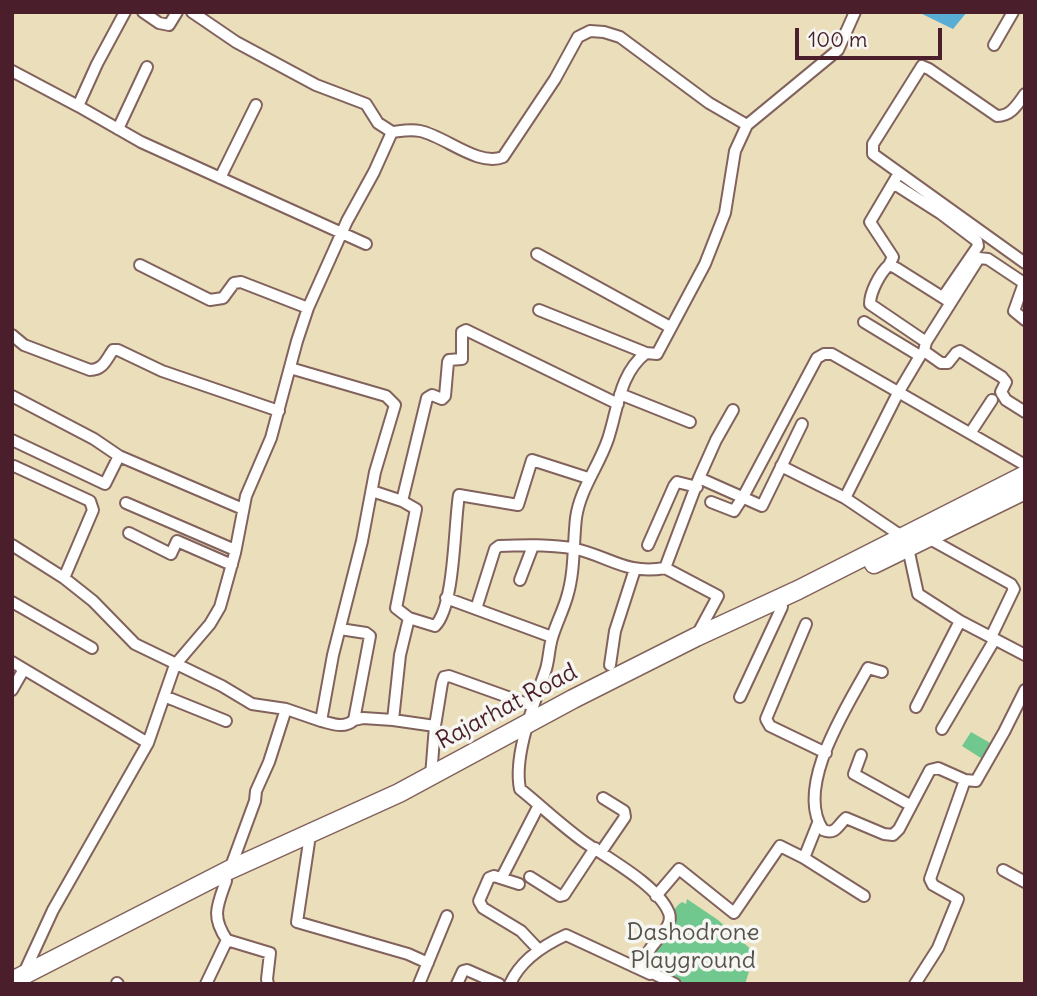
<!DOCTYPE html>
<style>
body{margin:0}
#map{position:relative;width:1037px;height:996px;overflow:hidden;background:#ebdebb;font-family:Delius,sans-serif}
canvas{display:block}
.frame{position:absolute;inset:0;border:14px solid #4a1f2b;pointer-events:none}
.scale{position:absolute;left:795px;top:28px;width:147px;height:32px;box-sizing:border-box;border:4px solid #4a1f2b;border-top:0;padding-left:9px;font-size:21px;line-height:24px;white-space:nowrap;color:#4a1f2b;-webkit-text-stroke:5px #f6f6f2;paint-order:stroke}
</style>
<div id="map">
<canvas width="1037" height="996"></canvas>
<div class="frame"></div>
<div class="scale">100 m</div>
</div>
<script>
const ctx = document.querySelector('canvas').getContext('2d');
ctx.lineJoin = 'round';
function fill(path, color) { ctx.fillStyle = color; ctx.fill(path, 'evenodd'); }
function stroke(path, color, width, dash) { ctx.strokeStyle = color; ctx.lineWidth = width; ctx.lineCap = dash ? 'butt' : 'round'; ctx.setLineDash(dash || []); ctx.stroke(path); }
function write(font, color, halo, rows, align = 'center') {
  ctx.font = font + ' Delius,sans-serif'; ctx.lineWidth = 7; ctx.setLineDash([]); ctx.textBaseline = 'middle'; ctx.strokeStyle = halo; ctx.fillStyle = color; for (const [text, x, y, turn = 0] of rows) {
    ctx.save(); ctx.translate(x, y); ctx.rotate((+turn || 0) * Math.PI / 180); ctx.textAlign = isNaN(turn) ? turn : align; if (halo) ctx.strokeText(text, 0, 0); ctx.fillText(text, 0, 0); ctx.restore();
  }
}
fill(new Path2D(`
 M 971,732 L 992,744 L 984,760 L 962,746 Z
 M 687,899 L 718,920 L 755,953 L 745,984 L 687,984 L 651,968 L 645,948 L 678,905 L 682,902 L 686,904 Z`), '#71c88e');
fill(new Path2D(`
 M 918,12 L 967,12 L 953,29 Z`), '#57add3');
const street = new Path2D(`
 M 143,12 L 159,23 L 169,25 L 177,12
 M 192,12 L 236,42 L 316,85 L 366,104 L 378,123 L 392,132
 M 994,45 L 1013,12
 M 12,71 L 78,106 L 97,64 L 125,12
 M 1025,94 C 1017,105 1011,116 997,116 L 929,69 L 922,66 L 873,144 L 873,154 L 1025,263
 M 78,106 L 141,142 L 366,244
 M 118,129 L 147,67
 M 220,178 L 256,105
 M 893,183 L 940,213 L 977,241 L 978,246 L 943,297
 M 537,254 L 670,327
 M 140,265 L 210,300 L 223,298 L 234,283 L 241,282 L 308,308
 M 889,265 L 893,257 L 870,222 L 896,178
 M 539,310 L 646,353
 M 1025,320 L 1014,311 L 1024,283 L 988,259 L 979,258 L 926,342 L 924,351 L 941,363 L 948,363 L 956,353 L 960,351 L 1002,377 L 1006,382 L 1001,392 L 1006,400 L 1025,412
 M 864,322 L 920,356 L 898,393 L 845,498 L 903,537 L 908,548 L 918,594 L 960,621 L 1025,655
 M 12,335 L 24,345 L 90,370 C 103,370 106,360 113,350 L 118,350 L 162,371 L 279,411
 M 926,342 L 870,304 C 870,292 880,273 889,265 L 896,268 L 950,302
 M 620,394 L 690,422
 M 12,396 L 94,439 L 119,456 L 243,509
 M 971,432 L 992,400
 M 12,440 L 105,484 L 119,456
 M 14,466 L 90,501 L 93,510 L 64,578 L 93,601 L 135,644 L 222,686 L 252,704 L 286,709
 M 781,466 L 845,498
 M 699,478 L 716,440 L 733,410
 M 372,491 L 402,501
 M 711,502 L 734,511 L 743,497 L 817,358 L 824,354 L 832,354 L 1025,465
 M 126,503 L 235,550
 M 129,533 L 171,554 L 177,541 L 232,565
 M 928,538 L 1011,584 L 1014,589 L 991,637
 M 12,545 L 64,578
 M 648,545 L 674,486 L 677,482 L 697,487
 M 520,580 L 533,546
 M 446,598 L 552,637
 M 12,602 L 92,648
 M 476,609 L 495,549 L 499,546 C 523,545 552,544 576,549 C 610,557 627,575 665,568
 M 409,618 L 435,626 C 455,606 454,525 459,495 L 518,505 L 532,460 L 588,478
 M 806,624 L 766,719 L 770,726 L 826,753
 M 340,629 L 366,633 L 370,636 L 354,720 L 363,718 L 393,720
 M 697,635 L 718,596 L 665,568 L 699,478 L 762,506 L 802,424
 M 12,662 L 148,743
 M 610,665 L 615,631 L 635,569
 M 882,672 L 868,668 C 847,707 794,787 823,830 C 836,835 837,826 846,818 L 884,834 L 893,835 L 899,829 L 930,770 L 938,768 L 965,780
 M 12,690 L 24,669
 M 164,696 L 226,721
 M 740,697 L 782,607
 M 916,707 L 960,621
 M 321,721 C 333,724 344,729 354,720
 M 435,726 L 442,683 L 444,677 L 449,676 L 533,706
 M 942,729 L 995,639
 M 861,755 L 854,774 L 910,805
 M 431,776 L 435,726 L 393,720 L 400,655 L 409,618 L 396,608 L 416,509 L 402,501 L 427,398 L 432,395 L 442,399 L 445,396 L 448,362 L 449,360 L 462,359 L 462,332 L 466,330 L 618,404
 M 818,823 L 804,858 L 864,896
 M 309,842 L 297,922 L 408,954 L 428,963
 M 601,852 L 625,817 L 624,811 L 603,798
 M 230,869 L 255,801 L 256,791 L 269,762 L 286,709 L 321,721 L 333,655 L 362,541 L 375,472 L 395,405 L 386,396 L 290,368
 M 1003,870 L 1025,882
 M 502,877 L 539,805
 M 530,877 L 560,896 L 564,895 L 595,848
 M 519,884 L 494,876 L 489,878 L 479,901 L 483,908 L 521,931 L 539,950
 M 656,896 L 679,869 L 734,913 L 780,846 L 804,858
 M 227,940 L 270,953 L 267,979 L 268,984
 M 23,975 L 53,910 L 148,743 L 175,665 L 210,624 L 220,607 L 235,553 L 246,496 L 271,438 L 297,341 L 308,308 L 347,221 L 374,172 L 392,132 C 401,131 410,129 420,131 C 445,136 478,167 503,157 L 555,79 L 578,37 L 590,31 L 604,32 L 620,37 L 709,103 L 747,125
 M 117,983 L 118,984
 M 206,984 L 227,940 C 211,917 217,906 226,881
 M 419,984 L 447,916
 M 457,984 L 463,971 L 467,970 L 499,984
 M 510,984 C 520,961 544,945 566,935 L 650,974
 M 675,984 L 646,970 C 638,947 676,932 669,913 C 658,885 607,858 583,841 C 561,825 541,806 520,789 C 513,754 535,702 546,669 C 549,659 549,648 552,638 C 556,624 563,611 567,597 C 575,571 573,544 576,518 C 580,489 599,466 608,439 C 618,409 619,374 646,353 L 657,354 L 705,264 L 725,213 L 735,151 L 747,125 L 838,50 L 855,12
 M 915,984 L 938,948 L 958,899 L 933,885 L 930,879 L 965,780 L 976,781 L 1004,732 L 1025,690`);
const primary = new Path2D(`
 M 874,564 L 1025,490
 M 12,981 L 229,870 L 399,793 L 573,699 L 696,637 L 798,590 L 1025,475`);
stroke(street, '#82625d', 14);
stroke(primary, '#82625d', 21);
stroke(street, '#fff', 10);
stroke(primary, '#fff', 18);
write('24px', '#4a1f2b', '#f6f6f2', [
 ["Rajarhat Road",507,707,-28]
]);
write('24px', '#565249', '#f6f6f2', [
 ["Dashodrone",693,933],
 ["Playground",693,961]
]);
</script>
